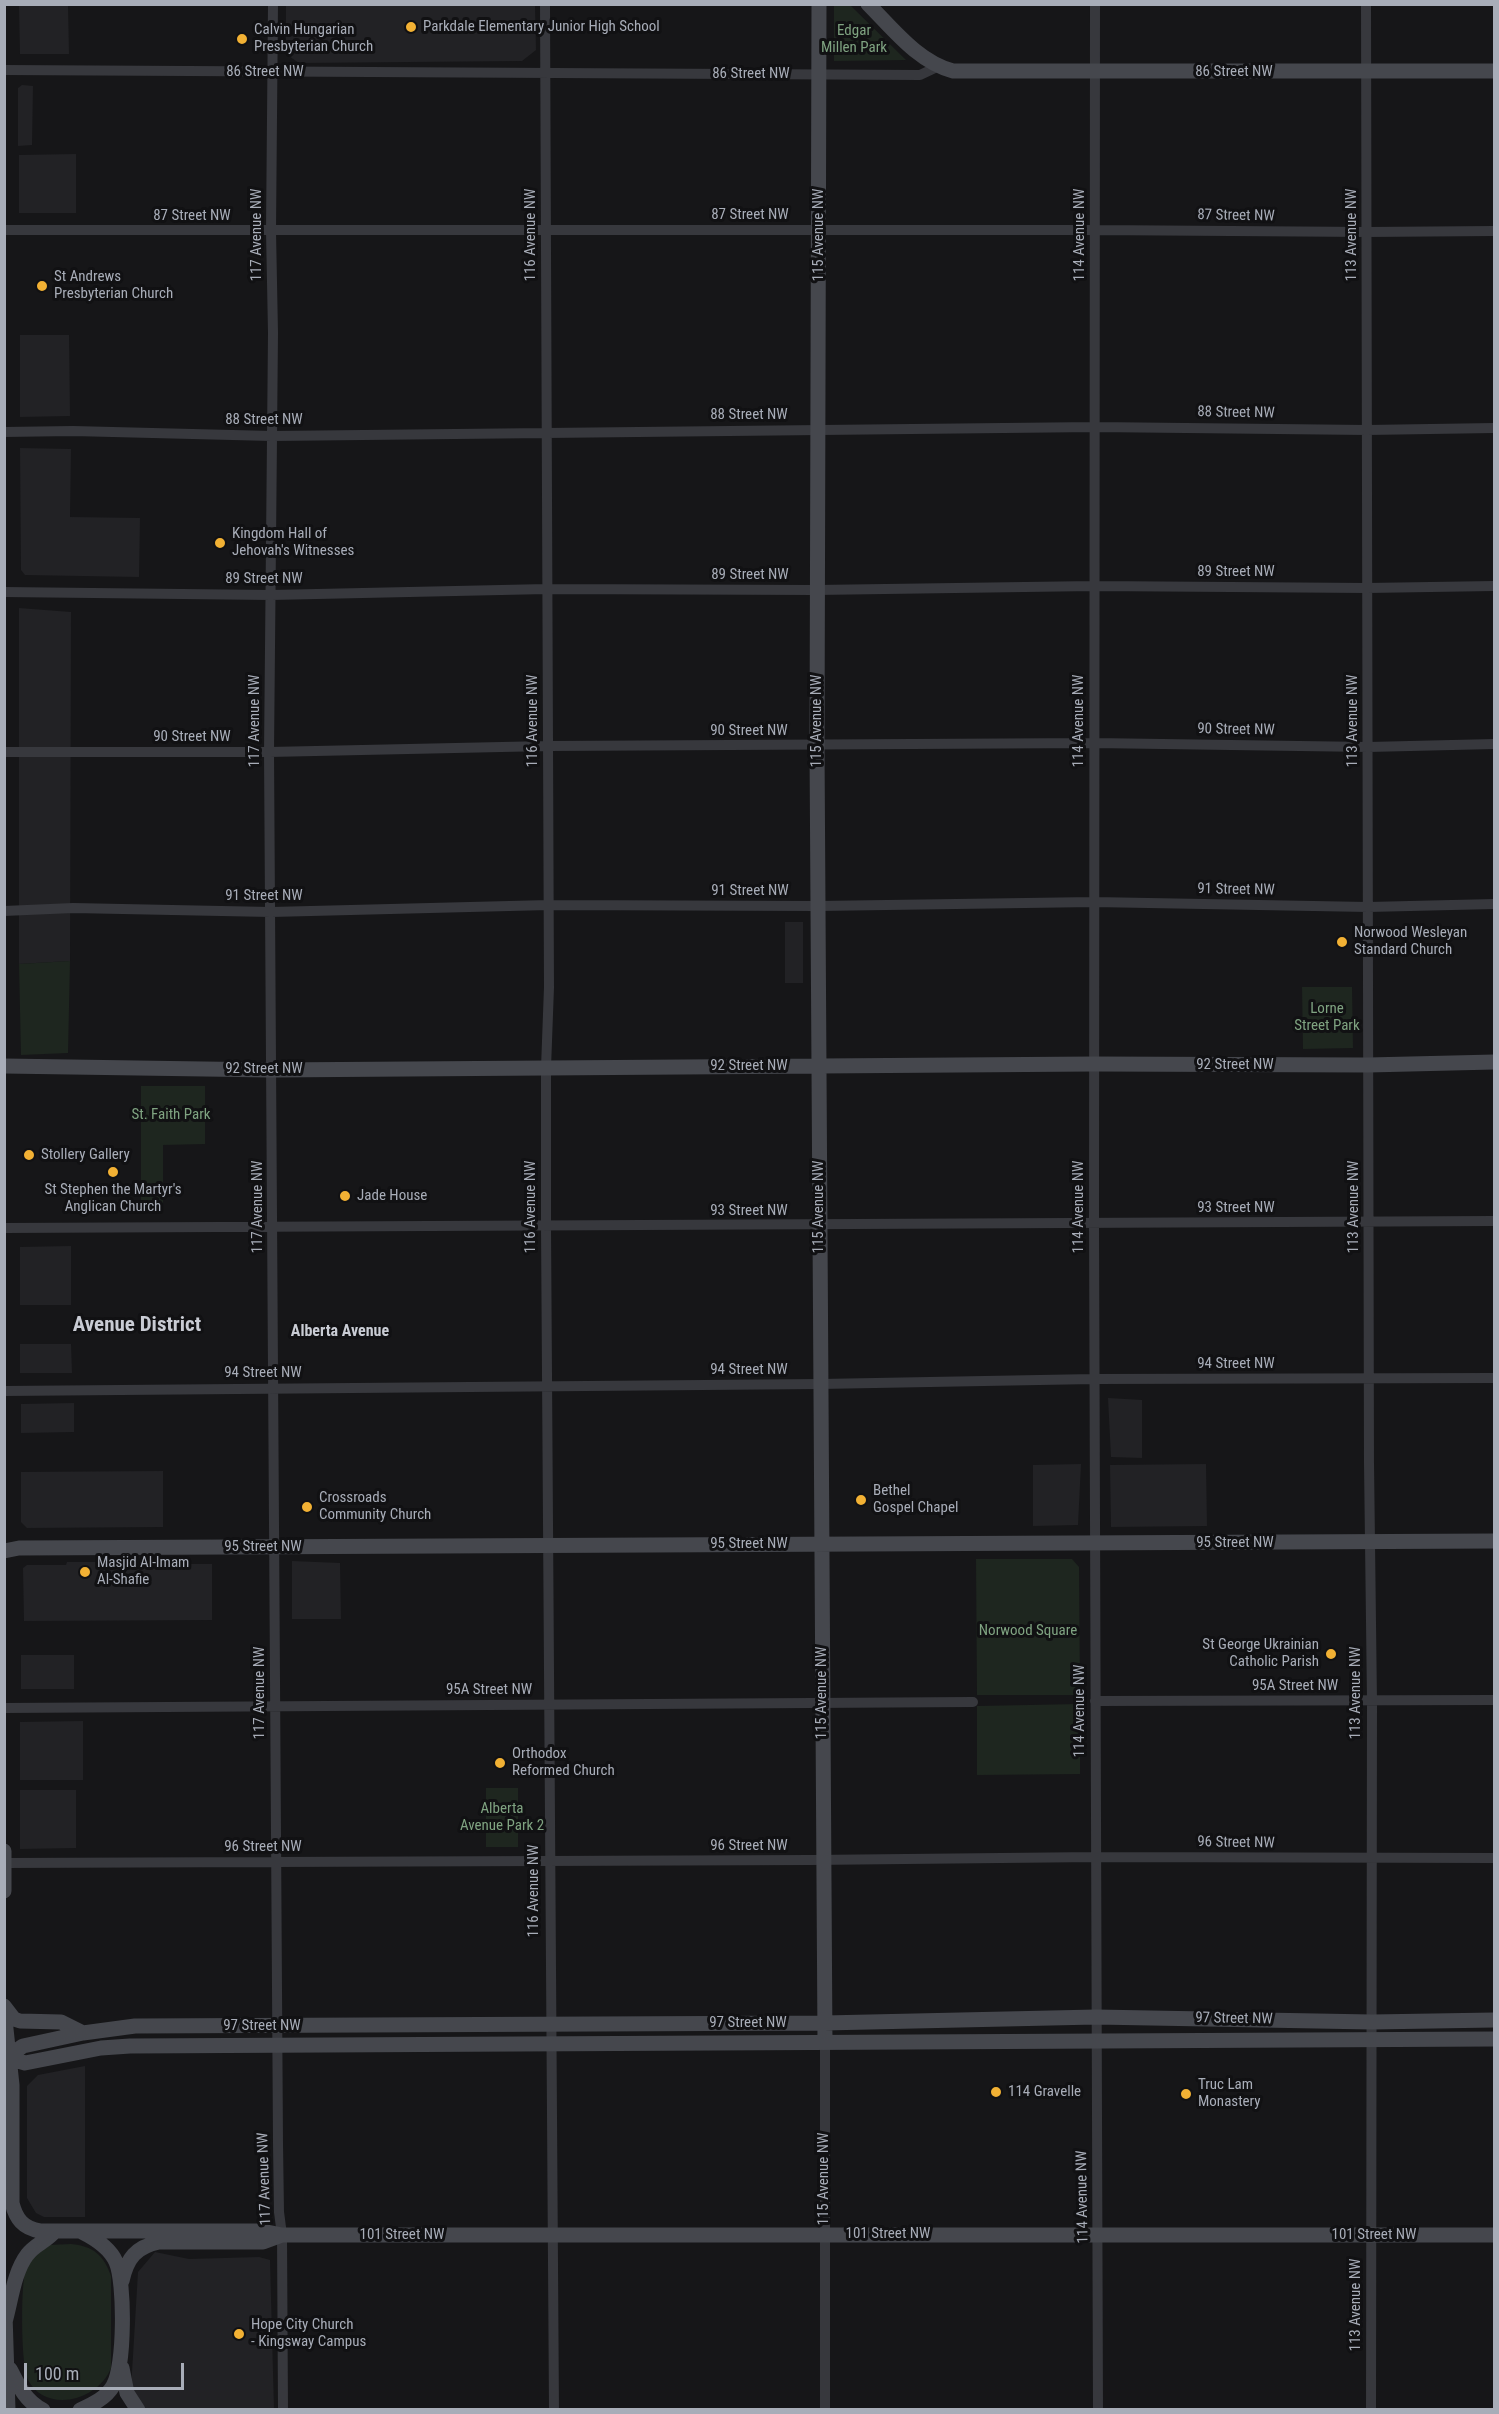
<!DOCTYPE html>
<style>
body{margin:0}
#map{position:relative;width:1499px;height:2414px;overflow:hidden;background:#161618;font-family:"Roboto Condensed",sans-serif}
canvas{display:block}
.frame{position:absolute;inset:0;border:6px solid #a8adb8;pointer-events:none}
.scale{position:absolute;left:24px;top:2363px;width:160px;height:27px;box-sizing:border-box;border:3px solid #a8adb8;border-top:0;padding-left:8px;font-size:18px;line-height:21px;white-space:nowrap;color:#a8adb8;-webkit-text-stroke:4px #111113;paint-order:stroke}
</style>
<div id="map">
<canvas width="1499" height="2414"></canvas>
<div class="frame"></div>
<div class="scale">100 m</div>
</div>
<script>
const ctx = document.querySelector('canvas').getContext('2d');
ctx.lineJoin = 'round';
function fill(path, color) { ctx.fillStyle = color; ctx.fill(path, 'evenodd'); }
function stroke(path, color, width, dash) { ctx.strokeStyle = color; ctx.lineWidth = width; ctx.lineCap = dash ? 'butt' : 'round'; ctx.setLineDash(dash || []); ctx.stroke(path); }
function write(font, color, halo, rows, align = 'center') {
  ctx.font = font + ' "Roboto Condensed",sans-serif'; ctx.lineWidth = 6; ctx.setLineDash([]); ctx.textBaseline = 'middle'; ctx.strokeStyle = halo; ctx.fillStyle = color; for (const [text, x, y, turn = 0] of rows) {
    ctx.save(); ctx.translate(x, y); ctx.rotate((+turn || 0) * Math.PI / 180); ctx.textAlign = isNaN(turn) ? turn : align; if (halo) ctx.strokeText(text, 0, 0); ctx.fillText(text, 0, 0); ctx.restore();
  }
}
fill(new Path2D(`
 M 19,5 L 68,5 L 69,54 L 20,54 Z
 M 286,5 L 535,5 L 536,50 L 522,61 L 299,63 L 286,54 Z
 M 22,85 L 33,86 L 32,145 L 18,146 L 18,88 Z
 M 76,154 L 76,213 L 19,213 L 19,155 Z
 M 20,335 L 69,335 L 70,416 L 20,417 Z
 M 20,448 L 71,449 L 70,517 L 140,518 L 139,577 L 25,575 L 21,570 Z
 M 19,608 L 71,612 L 70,961 L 19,964 Z
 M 785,922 L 803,922 L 803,983 L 785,983 Z
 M 71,1246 L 71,1305 L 20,1305 L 20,1247 Z
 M 20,1344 L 71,1344 L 72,1373 L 20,1373 Z
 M 1108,1398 L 1142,1400 L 1142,1458 L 1111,1457 Z
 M 74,1403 L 74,1432 L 21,1433 L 21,1404 Z
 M 1081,1464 L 1078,1525 L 1033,1526 L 1033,1465 Z
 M 1206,1464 L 1207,1526 L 1111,1527 L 1110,1465 Z
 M 163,1471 L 163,1527 L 27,1528 L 21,1522 L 21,1472 Z
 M 179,1561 L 180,1564 L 212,1564 L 212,1620 L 24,1621 L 23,1568 L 27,1565 L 66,1565 L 67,1562 L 99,1562 L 100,1564 Z
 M 292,1561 L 340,1563 L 341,1619 L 292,1619 Z
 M 74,1655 L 74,1689 L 21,1689 L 21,1655 Z
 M 83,1721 L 83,1780 L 20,1780 L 20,1722 Z
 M 20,1790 L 76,1790 L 76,1848 L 20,1849 Z
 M 85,2066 L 85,2217 L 44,2217 L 36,2213 L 27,2198 L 27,2086 L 38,2075 Z
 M 155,2252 L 189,2259 L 259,2257 L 270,2260 L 274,2409 L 146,2409 L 131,2389 L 138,2272 Z`), '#222225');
fill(new Path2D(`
 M 834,5 L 850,5 L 906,60 L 834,61 Z
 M 70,961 L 68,1053 L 21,1055 L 19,964 Z
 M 1302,987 L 1352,987 L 1353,1048 L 1303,1049 Z
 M 141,1086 L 205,1086 L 205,1144 L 163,1145 L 163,1213 L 141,1213 Z
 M 976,1559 L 1072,1559 L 1079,1567 L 1080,1695 L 977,1695 Z
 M 1080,1704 L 1080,1774 L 977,1775 L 977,1706 Z
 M 486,1788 L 518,1788 L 518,1847 L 486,1847 Z
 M 71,2244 C 93,2246 104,2255 111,2276 L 111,2368 C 98,2401 46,2414 28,2380 C 21,2366 21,2297 24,2279 C 24,2273 27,2266 28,2261 L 50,2245 Z`), '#1e261f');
stroke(new Path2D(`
 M 273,4 L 271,231 L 273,333 L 269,752 L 278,2143 L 279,2212 L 282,2235 L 283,2410
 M 545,4 L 549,987 L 546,1068 L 546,1227 L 554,2410
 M 1095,4 L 1094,1222 L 1098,2410
 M 1366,4 L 1369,1463 L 1372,1701 L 1371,2410
 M 4,70 L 920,75 L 937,67
 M 4,230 L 1095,230 L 1367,232 L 1494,231
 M 4,432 L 73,431 L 272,436 L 1095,427 L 1367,430 L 1494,428
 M 4,592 L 271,595 L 547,589 L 816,590 L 1094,586 L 1367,588 L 1494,586
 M 4,752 L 269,752 L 548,746 L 1094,743 L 1368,747 L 1494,744
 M 4,911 L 73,908 L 271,912 L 549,905 L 818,906 L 1094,902 L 1368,907 L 1494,904
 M 4,1228 L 1494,1221
 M 4,1391 L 820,1384 L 1094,1379 L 1494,1378
 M 1095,1701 L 1494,1700
 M 4,1708 L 973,1702
 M 5,1863 L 811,1860 L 1096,1857 L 1494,1858
 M 825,2042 L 825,2410`), '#37383d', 10);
stroke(new Path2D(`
 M 819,4 L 817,746 L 825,2042
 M 868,4 C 893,29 918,62 953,71 L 1494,71
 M 4,1066 L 271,1070 L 1094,1064 L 1368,1065 L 1494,1062
 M 4,1551 L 19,1548 L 1494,1541
 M 4,1851 L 4,1891
 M 4,2006 L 14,2019 L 20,2021 L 61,2022 L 83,2033
 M 4,2010 L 12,2085 L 12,2203 C 16,2219 23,2228 40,2231 L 262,2231 L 282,2235 L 1494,2235
 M 8,2058 L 25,2063 L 101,2048 L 130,2046 L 1494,2039
 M 4,2059 L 23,2046 L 83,2033 L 135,2026 L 824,2023 L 1096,2017 L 1372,2022 L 1494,2020
 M 122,2281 C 127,2258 136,2247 159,2242 L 263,2242 L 282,2235
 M 5,2314 L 8,2410
 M 5,2322 C 11,2301 14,2272 27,2255 C 35,2244 46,2242 55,2231
 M 122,2368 L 127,2393 L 138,2410
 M 10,2369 C 18,2385 26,2402 43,2410
 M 80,2410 C 93,2404 106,2398 113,2386 C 125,2367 125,2282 116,2262 C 110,2248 96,2239 82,2232`), '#45474d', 15);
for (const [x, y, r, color] of [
 [411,27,6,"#f2b134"],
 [242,39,6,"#f2b134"],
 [42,286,6,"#f2b134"],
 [220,543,6,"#f2b134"],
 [1342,942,6,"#f2b134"],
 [29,1155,6,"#f2b134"],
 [113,1172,6,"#f2b134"],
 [345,1196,6,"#f2b134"],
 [861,1500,6,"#f2b134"],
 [307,1507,6,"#f2b134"],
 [85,1572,6,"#f2b134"],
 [1331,1654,6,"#f2b134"],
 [500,1763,6,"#f2b134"],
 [996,2092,6,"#f2b134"],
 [1186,2094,6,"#f2b134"],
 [239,2334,6,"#f2b134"]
]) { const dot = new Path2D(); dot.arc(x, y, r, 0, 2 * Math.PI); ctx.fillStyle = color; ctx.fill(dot); stroke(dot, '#111113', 2); }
write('15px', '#a8adb8', '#111113', [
 ["Parkdale Elementary Junior High School",423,27],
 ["Calvin Hungarian",254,30],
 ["Presbyterian Church",254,47],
 ["St Andrews",54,277],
 ["Presbyterian Church",54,294],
 ["Kingdom Hall of",232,534],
 ["Jehovah's Witnesses",232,551],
 ["Norwood Wesleyan",1354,933],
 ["Standard Church",1354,950],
 ["Stollery Gallery",41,1155],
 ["St Stephen the Martyr's",113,1190,"center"],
 ["Anglican Church",113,1207,"center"],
 ["Jade House",357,1196],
 ["Bethel",873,1491],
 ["Gospel Chapel",873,1508],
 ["Crossroads",319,1498],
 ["Community Church",319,1515],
 ["Masjid Al-Imam",97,1563],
 ["Al-Shafie",97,1580],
 ["St George Ukrainian",1319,1645,"right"],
 ["Catholic Parish",1319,1662,"right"],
 ["Orthodox",512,1754],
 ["Reformed Church",512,1771],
 ["Truc Lam",1198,2085],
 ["Monastery",1198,2102],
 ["114 Gravelle",1008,2092],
 ["Hope City Church",251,2325],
 ["- Kingsway Campus",251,2342]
], 'left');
write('15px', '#7fa381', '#111113', [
 ["Edgar",854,31],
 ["Millen Park",854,48],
 ["Lorne",1327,1009],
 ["Street Park",1327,1026],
 ["St. Faith Park",171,1115],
 ["Norwood Square",1028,1631],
 ["Alberta",502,1809],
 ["Avenue Park 2",502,1826]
]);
write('15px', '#a8adb8', '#111113', [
 ["86 Street NW",265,72],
 ["86 Street NW",1234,72],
 ["86 Street NW",751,74],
 ["87 Street NW",750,215],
 ["87 Street NW",192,216],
 ["87 Street NW",1236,216,1],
 ["117 Avenue NW",257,235,-90],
 ["116 Avenue NW",531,235,-90],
 ["115 Avenue NW",819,235,-90],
 ["114 Avenue NW",1080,235,-90],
 ["113 Avenue NW",1352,235,-90],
 ["88 Street NW",1236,413,1],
 ["88 Street NW",749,415],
 ["88 Street NW",264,420],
 ["89 Street NW",1236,572],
 ["89 Street NW",750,575],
 ["89 Street NW",264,579],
 ["117 Avenue NW",255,721,-90],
 ["116 Avenue NW",533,721,-90],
 ["115 Avenue NW",817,721,-90],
 ["114 Avenue NW",1079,721,-90],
 ["113 Avenue NW",1353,721,-90],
 ["90 Street NW",1236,730,1],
 ["90 Street NW",749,731],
 ["90 Street NW",192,737],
 ["91 Street NW",1236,890,1],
 ["91 Street NW",750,891],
 ["91 Street NW",264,896],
 ["92 Street NW",1235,1065],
 ["92 Street NW",749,1066],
 ["92 Street NW",264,1069],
 ["117 Avenue NW",258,1207,-90],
 ["116 Avenue NW",531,1207,-90],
 ["115 Avenue NW",819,1207,-90],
 ["114 Avenue NW",1079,1207,-90],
 ["113 Avenue NW",1354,1207,-90],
 ["93 Street NW",1236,1208],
 ["93 Street NW",749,1211],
 ["94 Street NW",1236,1364],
 ["94 Street NW",749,1370],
 ["94 Street NW",263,1373],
 ["95 Street NW",1235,1543],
 ["95 Street NW",749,1544],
 ["95 Street NW",263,1547],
 ["95A Street NW",1295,1686],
 ["95A Street NW",489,1690],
 ["117 Avenue NW",260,1693,-90],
 ["115 Avenue NW",822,1693,-90],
 ["113 Avenue NW",1356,1693,-90],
 ["114 Avenue NW",1080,1711,-90],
 ["96 Street NW",1236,1843,1],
 ["96 Street NW",749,1846],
 ["96 Street NW",263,1847],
 ["116 Avenue NW",534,1891,-90],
 ["97 Street NW",1234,2019,1],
 ["97 Street NW",748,2023],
 ["97 Street NW",262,2026],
 ["117 Avenue NW",265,2179,-92],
 ["115 Avenue NW",824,2179,-90],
 ["114 Avenue NW",1083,2197,-91],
 ["101 Street NW",888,2234],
 ["101 Street NW",402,2235],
 ["101 Street NW",1374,2235],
 ["113 Avenue NW",1356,2305,-90]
]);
write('bold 16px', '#c9ccd4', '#111113', [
 ["Alberta Avenue",340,1332]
]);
write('bold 21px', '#c9ccd4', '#111113', [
 ["Avenue District",137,1326]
]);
</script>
